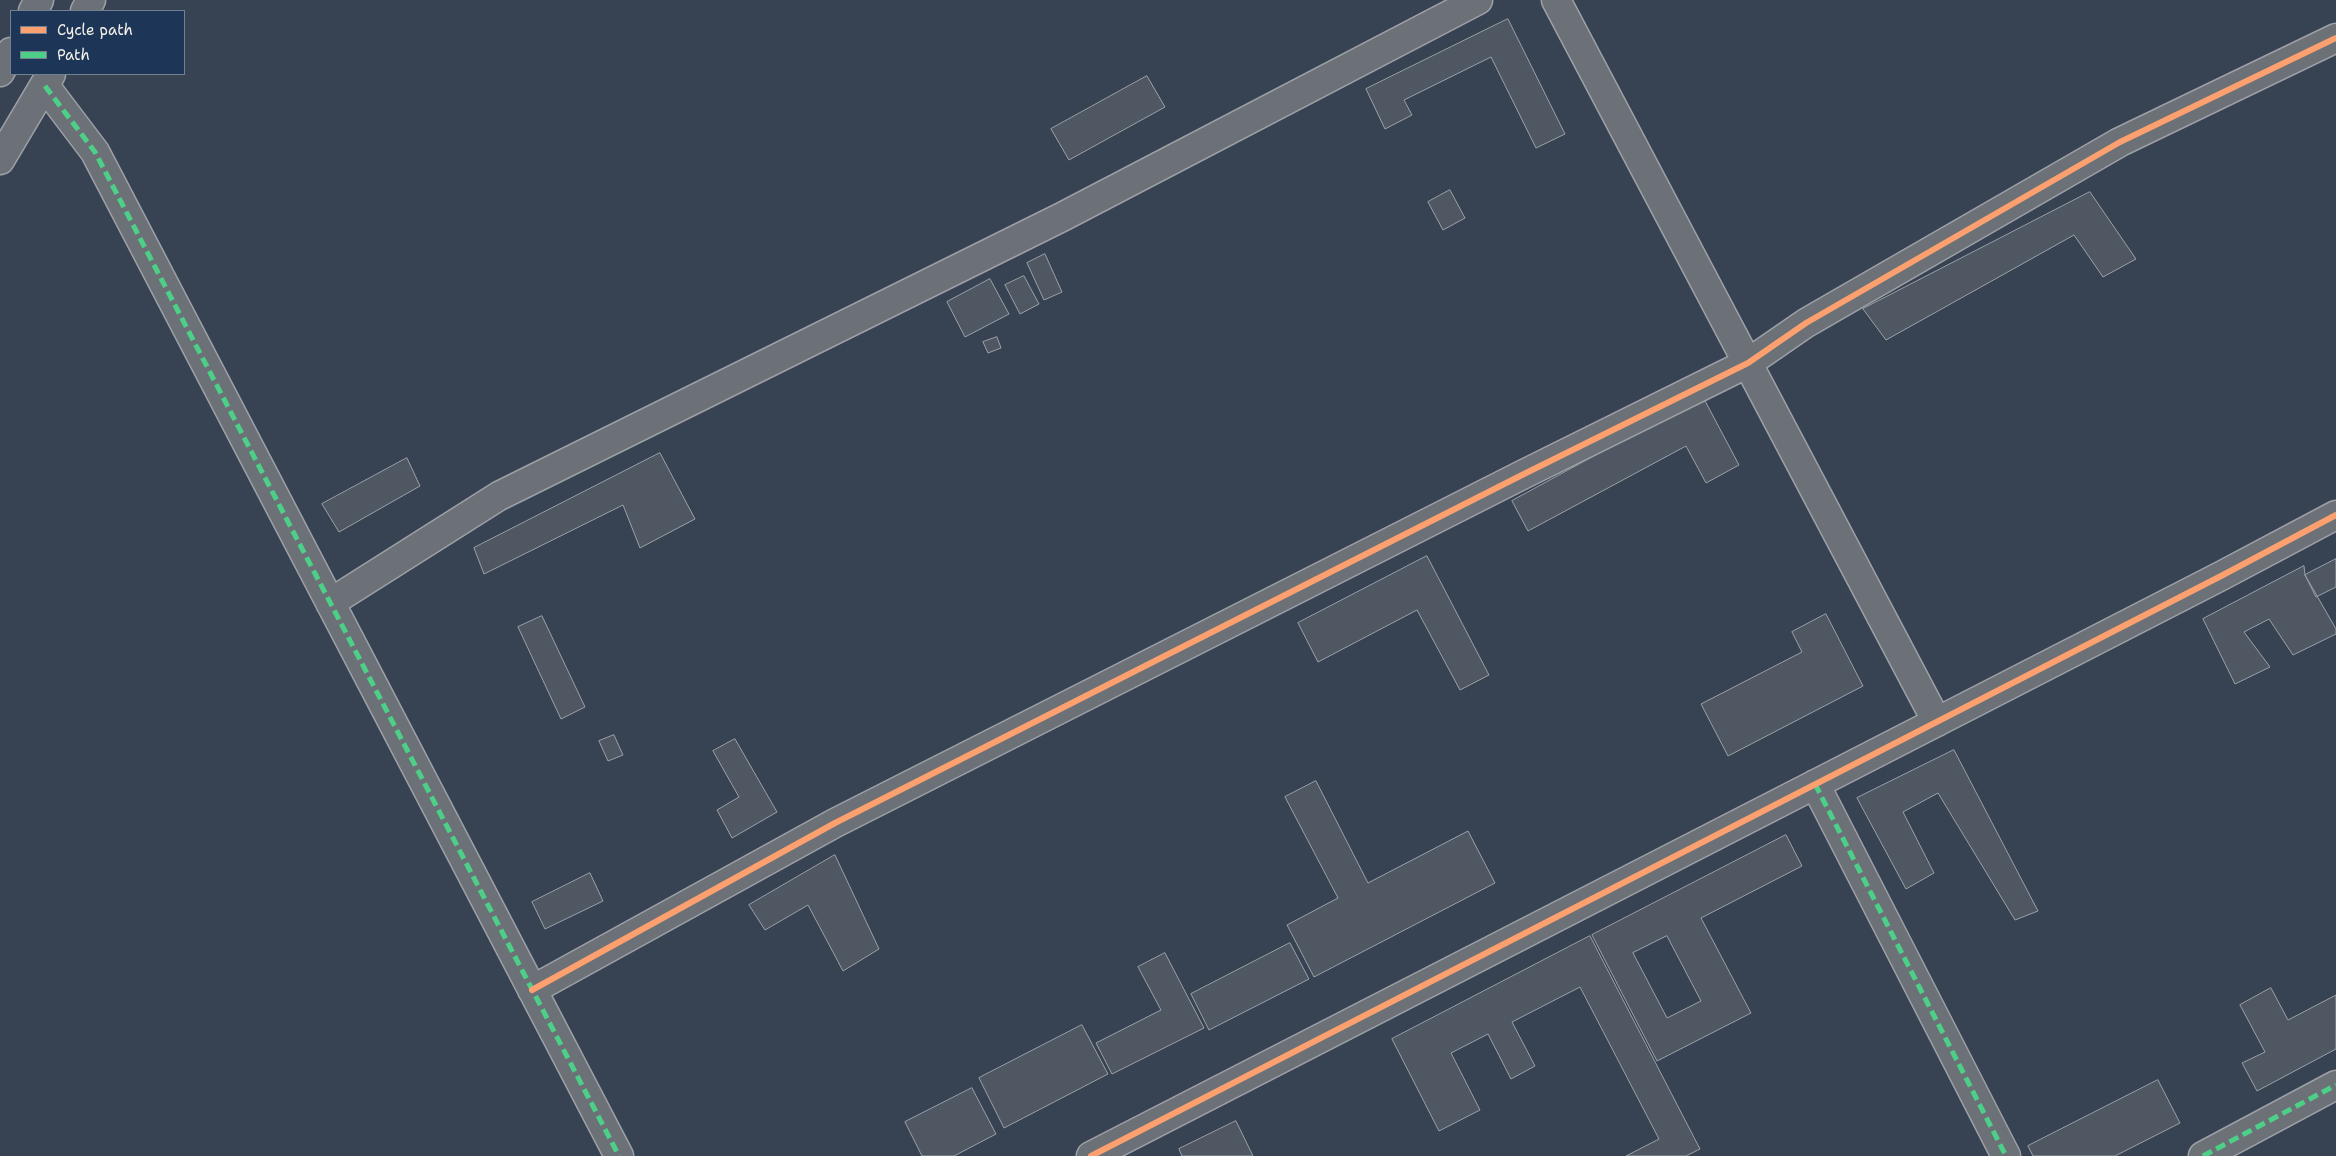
<!DOCTYPE html>
<style>
body{margin:0}
#map{position:relative;width:2336px;height:1156px;overflow:hidden;background:#374253;font-family:"Shantell Sans",sans-serif}
canvas{display:block}
.legend{position:absolute;left:10px;top:10px;width:175px;height:65px;box-sizing:border-box;background:#1d3557;border:1px solid #738091;margin:0;padding:6px 9px;list-style:none;font-size:15px;color:#f4f1e8}
.legend li{display:flex;align-items:center;gap:10px;height:25px}
.legend b{width:25px;border:1px solid #738091}
</style>
<div id="map">
<canvas width="2336" height="1156"></canvas>
<ul class="legend">
<li><b style="height:6px;background:#fca06f"></b>Cycle path</li>
<li><b style="height:6px;background:#4dcf88"></b>Path</li>
</ul>
</div>
<script>
const ctx = document.querySelector('canvas').getContext('2d');
ctx.lineJoin = 'round';
function fill(path, color) { ctx.fillStyle = color; ctx.fill(path, 'evenodd'); }
function stroke(path, color, width, dash) { ctx.strokeStyle = color; ctx.lineWidth = width; ctx.lineCap = dash ? 'butt' : 'round'; ctx.setLineDash(dash || []); ctx.stroke(path); }
const building = new Path2D(`
 M 1508,19 L 1565,134 L 1536,148 L 1491,57 L 1404,100 L 1412,115 L 1385,129 L 1366,89 Z
 M 1147,76 L 1165,107 L 1069,160 L 1051,129 Z
 M 1450,190 L 1465,218 L 1443,230 L 1428,202 Z
 M 2090,192 L 2136,259 L 2103,277 L 2074,235 L 1886,340 L 1863,309 Z
 M 1045,254 L 1062,292 L 1044,300 L 1027,263 Z
 M 1024,276 L 1039,304 L 1020,314 L 1005,285 Z
 M 990,279 L 1009,314 L 965,337 L 947,302 Z
 M 997,337 L 1001,348 L 988,353 L 983,342 Z
 M 1703,397 L 1739,465 L 1706,483 L 1686,446 L 1528,531 L 1512,501 Z
 M 660,453 L 695,519 L 640,548 L 623,505 L 484,574 L 474,548 Z
 M 407,458 L 420,486 L 339,532 L 322,504 Z
 M 1427,556 L 1489,675 L 1460,690 L 1417,610 L 1318,662 L 1298,623 Z
 M 2336,559 L 2336,587 L 2316,597 L 2305,575 Z
 M 2304,566 L 2305,575 L 2336,629 L 2336,634 L 2293,655 L 2269,619 L 2244,632 L 2270,667 L 2235,684 L 2203,619 Z
 M 1826,614 L 1863,686 L 1728,756 L 1701,704 L 1802,652 L 1792,632 Z
 M 542,616 L 585,707 L 561,719 L 518,627 Z
 M 614,735 L 623,755 L 608,761 L 599,741 Z
 M 735,739 L 777,812 L 732,838 L 717,810 L 739,797 L 713,751 Z
 M 1954,750 L 2038,911 L 2015,920 L 1938,793 L 1903,812 L 1934,873 L 1906,889 L 1857,798 Z
 M 1316,781 L 1368,883 L 1468,831 L 1495,883 L 1314,977 L 1287,925 L 1338,898 L 1285,797 Z
 M 1786,835 L 1802,866 L 1701,918 L 1751,1013 L 1657,1061 L 1592,935 ZM 1667,936 L 1701,1001 L 1667,1018 L 1633,953 Z
 M 835,855 L 879,949 L 843,971 L 808,905 L 765,930 L 749,905 Z
 M 590,873 L 603,901 L 545,929 L 532,902 Z
 M 1590,936 L 1700,1149 L 1686,1156 L 1626,1156 L 1659,1139 L 1580,987 L 1512,1022 L 1535,1066 L 1511,1079 L 1488,1034 L 1451,1053 L 1480,1110 L 1439,1131 L 1392,1039 Z
 M 1290,943 L 1309,979 L 1209,1030 L 1191,994 Z
 M 1165,953 L 1204,1028 L 1112,1074 L 1096,1043 L 1161,1010 L 1138,967 Z
 M 2271,988 L 2288,1020 L 2336,995 L 2336,1049 L 2257,1091 L 2242,1063 L 2265,1052 L 2240,1005 Z
 M 1082,1025 L 1108,1074 L 1004,1128 L 979,1078 Z
 M 2158,1080 L 2180,1123 L 2115,1156 L 2033,1156 L 2028,1146 Z
 M 972,1088 L 996,1134 L 954,1156 L 922,1156 L 905,1122 Z
 M 1236,1121 L 1253,1156 L 1182,1156 L 1179,1149 Z`);
fill(building, '#4f5763');
stroke(building, '#9da1a7', 1);
const minor = new Path2D(`
 M 1556,0 L 1937,722
 M 45,86 L 95,152 L 619,1156
 M 330,603 L 499,496 L 1062,217 L 1478,0
 M 1815,784 L 2006,1156
 M 532,990 L 835,823 L 1524,474 L 1748,363 L 1806,323 L 2120,142 L 2336,38
 M 1091,1156 L 2221,576 L 2336,515
 M 2203,1156 L 2336,1085`);
const trunk = new Path2D(`
 M 33,11 L 39,0
 M 85,11 L 91,0
 M 0,72 L 11,52
 M 0,160 L 51,74`);
stroke(minor, '#9da1a7', 31);
stroke(trunk, '#9da1a7', 31);
stroke(minor, '#6c7177', 28);
stroke(trunk, '#6c7177', 28);
stroke(new Path2D(`
 M 45,86 L 95,152 L 619,1156
 M 1815,784 L 2006,1156
 M 2203,1156 L 2336,1085`), '#4dcf88', 5, [10, 5]);
stroke(new Path2D(`
 M 532,990 L 835,823 L 1524,474 L 1748,363 L 1806,323 L 2120,142 L 2336,38
 M 1091,1156 L 2221,576 L 2336,515`), '#fca06f', 6);
</script>
